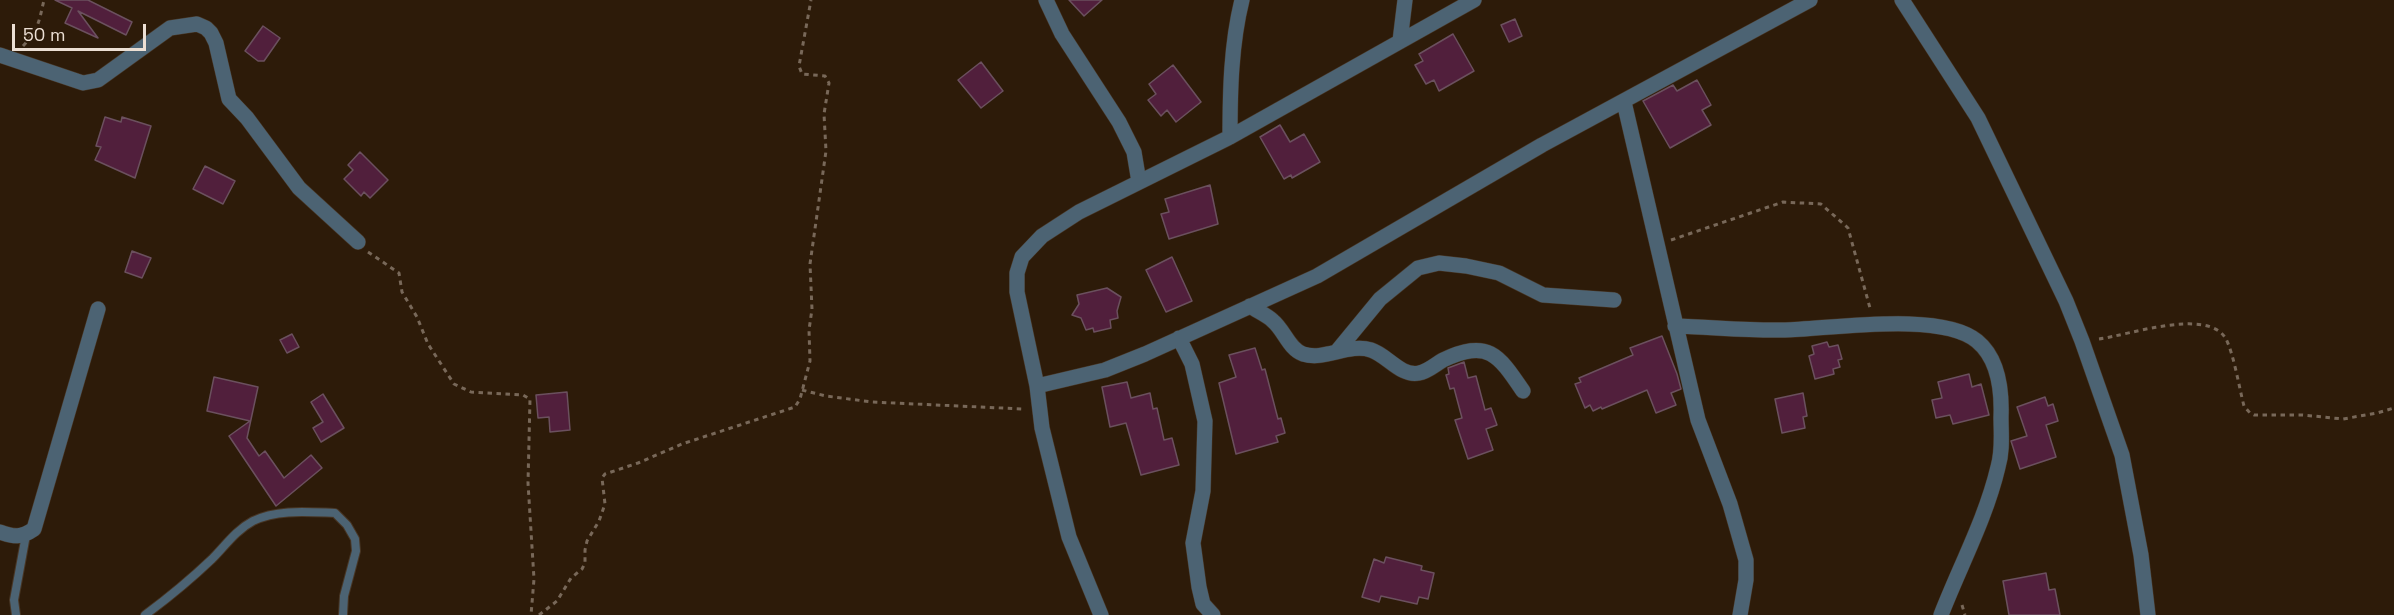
<!DOCTYPE html>
<style>
body{margin:0}
#map{position:relative;width:2394px;height:615px;overflow:hidden;background:#2d1b09;font-family:"Space Grotesk",sans-serif}
canvas{display:block}
.scale{position:absolute;left:12px;top:24px;width:134px;height:27px;box-sizing:border-box;border:3px solid #ecdfd4;border-top:0;padding-left:8px;font-size:18px;line-height:21px;white-space:nowrap;color:#ecdfd4;-webkit-text-stroke:4px #2d1b09;paint-order:stroke}
</style>
<div id="map">
<canvas width="2394" height="615"></canvas>
<div class="scale">50 m</div>
</div>
<script>
const ctx = document.querySelector('canvas').getContext('2d');
ctx.lineJoin = 'round';
function fill(path, color) { ctx.fillStyle = color; ctx.fill(path, 'evenodd'); }
function stroke(path, color, width, dash) { ctx.strokeStyle = color; ctx.lineWidth = width; ctx.lineCap = dash ? 'butt' : 'round'; ctx.setLineDash(dash || []); ctx.stroke(path); }
const building = new Path2D(`
 M 55,0 L 88,0 L 132,22 L 126,35 L 78,11 L 98,38 L 65,23 L 72,8 Z
 M 1069,0 L 1102,0 L 1084,16 Z
 M 1515,19 L 1522,36 L 1509,42 L 1501,25 Z
 M 263,26 L 280,38 L 264,61 L 258,61 L 245,51 Z
 M 1453,34 L 1474,71 L 1439,91 L 1434,80 L 1426,84 L 1415,65 L 1423,61 L 1419,54 Z
 M 981,62 L 1003,91 L 981,108 L 958,80 Z
 M 1173,65 L 1201,102 L 1176,122 L 1167,110 L 1161,116 L 1148,100 L 1156,94 L 1149,84 Z
 M 1697,80 L 1711,105 L 1702,110 L 1711,125 L 1670,148 L 1643,101 L 1673,85 L 1677,91 Z
 M 105,117 L 121,122 L 122,117 L 151,126 L 135,178 L 95,160 L 101,147 L 96,146 Z
 M 1280,125 L 1290,142 L 1304,134 L 1320,162 L 1292,178 L 1291,175 L 1284,179 L 1260,137 Z
 M 360,152 L 388,180 L 370,198 L 364,192 L 361,196 L 344,179 L 353,170 L 348,165 Z
 M 205,166 L 235,181 L 223,204 L 193,189 Z
 M 1210,185 L 1218,224 L 1169,239 L 1161,214 L 1169,212 L 1165,199 Z
 M 132,251 L 151,258 L 142,278 L 125,272 Z
 M 1172,257 L 1192,301 L 1166,312 L 1146,270 Z
 M 1107,288 L 1121,297 L 1117,311 L 1118,318 L 1110,320 L 1111,328 L 1094,332 L 1093,328 L 1086,330 L 1081,318 L 1072,315 L 1079,304 L 1077,295 Z
 M 292,334 L 299,347 L 287,353 L 280,340 Z
 M 1662,336 L 1677,374 L 1681,389 L 1671,393 L 1676,405 L 1656,413 L 1647,390 L 1602,409 L 1601,407 L 1593,411 L 1590,405 L 1585,408 L 1575,384 L 1581,382 L 1579,378 L 1633,355 L 1630,348 Z
 M 1827,342 L 1829,347 L 1838,345 L 1842,359 L 1838,360 L 1840,367 L 1833,369 L 1834,374 L 1815,379 L 1809,356 L 1814,354 L 1812,346 Z
 M 1255,348 L 1262,370 L 1265,369 L 1278,419 L 1281,418 L 1285,433 L 1276,436 L 1278,442 L 1236,454 L 1219,383 L 1236,377 L 1229,355 Z
 M 1464,362 L 1468,378 L 1476,376 L 1485,410 L 1491,408 L 1497,425 L 1486,429 L 1493,450 L 1468,459 L 1455,420 L 1462,418 L 1454,388 L 1450,389 L 1446,375 L 1449,374 L 1448,368 Z
 M 1969,374 L 1972,387 L 1981,384 L 1989,415 L 1953,424 L 1950,415 L 1936,418 L 1932,400 L 1942,398 L 1938,382 Z
 M 214,377 L 258,387 L 247,438 L 259,456 L 265,451 L 284,478 L 311,455 L 322,468 L 276,506 L 229,436 L 250,421 L 207,411 Z
 M 1127,382 L 1131,398 L 1150,393 L 1153,409 L 1157,408 L 1164,440 L 1172,438 L 1179,465 L 1141,475 L 1126,423 L 1110,427 L 1102,387 Z
 M 567,392 L 570,430 L 550,432 L 549,417 L 538,418 L 536,395 Z
 M 1803,393 L 1807,416 L 1803,417 L 1805,428 L 1782,433 L 1775,399 Z
 M 323,394 L 344,428 L 321,442 L 313,428 L 323,422 L 311,402 Z
 M 2045,397 L 2048,406 L 2053,404 L 2058,421 L 2046,425 L 2056,457 L 2020,469 L 2011,441 L 2027,436 L 2017,407 Z
 M 1386,557 L 1422,566 L 1421,570 L 1434,573 L 1428,599 L 1419,597 L 1417,604 L 1381,596 L 1379,602 L 1362,597 L 1374,559 L 1384,563 Z
 M 2046,573 L 2049,590 L 2055,589 L 2060,615 L 2009,615 L 2003,581 Z`);
fill(building, '#511f3c');
stroke(building, '#6b505e', 1.5);
const lane = new Path2D(`
 M 16,615 L 14,600 L 26,535
 M 145,615 C 168,598 191,579 212,559 C 225,546 236,530 253,521 C 277,509 308,512 335,513 L 347,525 L 355,539 L 356,551 L 344,596 L 343,615`);
const street = new Path2D(`
 M 1046,0 L 1062,34 L 1119,122 L 1134,152 L 1139,182
 M 1902,0 L 1978,118 L 2066,301 L 2082,341 L 2122,455 L 2141,555 L 2148,615
 M 1400,41 L 1405,0
 M 0,55 L 83,83 L 98,80 L 170,28 L 197,24 L 206,28 L 211,33 L 216,43 L 229,99 L 247,118 L 299,188 L 358,242
 M 1624,102 L 1698,420 L 1730,504 L 1746,560 L 1746,580 L 1740,615
 M 1230,137 C 1230,92 1231,44 1242,0
 M 1250,306 C 1257,311 1267,315 1273,321 C 1284,330 1289,349 1303,354 C 1325,361 1348,343 1371,350 C 1387,355 1401,377 1419,373 C 1427,372 1436,364 1443,360 C 1488,339 1498,354 1523,391
 M 1675,326 C 1712,327 1748,331 1785,330 C 1830,329 1941,311 1977,341 C 1999,359 2002,391 2001,417 C 2001,434 2003,450 1998,467 C 1986,518 1960,566 1941,615
 M 1179,338 L 1192,364 L 1205,421 L 1203,491 L 1193,543 L 1199,587 L 1203,604 L 1213,615
 M 1338,350 L 1380,299 L 1418,268 L 1439,263 L 1466,266 L 1499,273 L 1543,295 L 1614,300
 M 1037,386 L 1105,370 L 1145,354 L 1317,276 L 1542,145 L 1810,0
 M 0,532 C 14,537 21,538 34,529 L 98,309
 M 1101,615 L 1069,537 L 1042,428 L 1037,386 L 1017,292 L 1017,273 L 1022,257 L 1042,236 L 1079,212 L 1230,137 L 1474,0`);
stroke(lane, '#483625', 10);
stroke(street, '#483625', 16);
stroke(new Path2D(`
 M 23,46 C 39,29 39,21 44,0
 M 1671,240 L 1783,202 L 1821,204 L 1848,228 L 1870,308
 M 368,252 L 399,273 L 402,292 L 417,317 L 428,344 L 454,384 L 471,392 L 523,395 L 530,399 L 528,483 L 534,579 L 531,615
 M 2099,339 C 2129,335 2208,307 2226,339 C 2234,355 2239,387 2244,406 L 2250,413 L 2254,415 L 2303,415 L 2343,419 L 2377,413 L 2394,408
 M 802,390 L 826,396 L 872,402 L 1023,409
 M 1962,605 L 1965,615
 M 539,615 L 557,601 L 571,578 L 582,569 L 585,563 L 585,550 L 587,541 L 599,521 L 605,504 L 602,478 L 605,474 L 638,463 L 682,444 L 795,407 L 800,399 L 810,361 L 809,330 L 812,309 L 810,264 L 826,151 L 824,114 L 829,83 L 825,76 L 802,74 L 799,66 L 811,0`), '#786859', 3, [4.5, 4.5]);
stroke(lane, '#4c6373', 8);
stroke(street, '#4c6373', 15);
</script>
